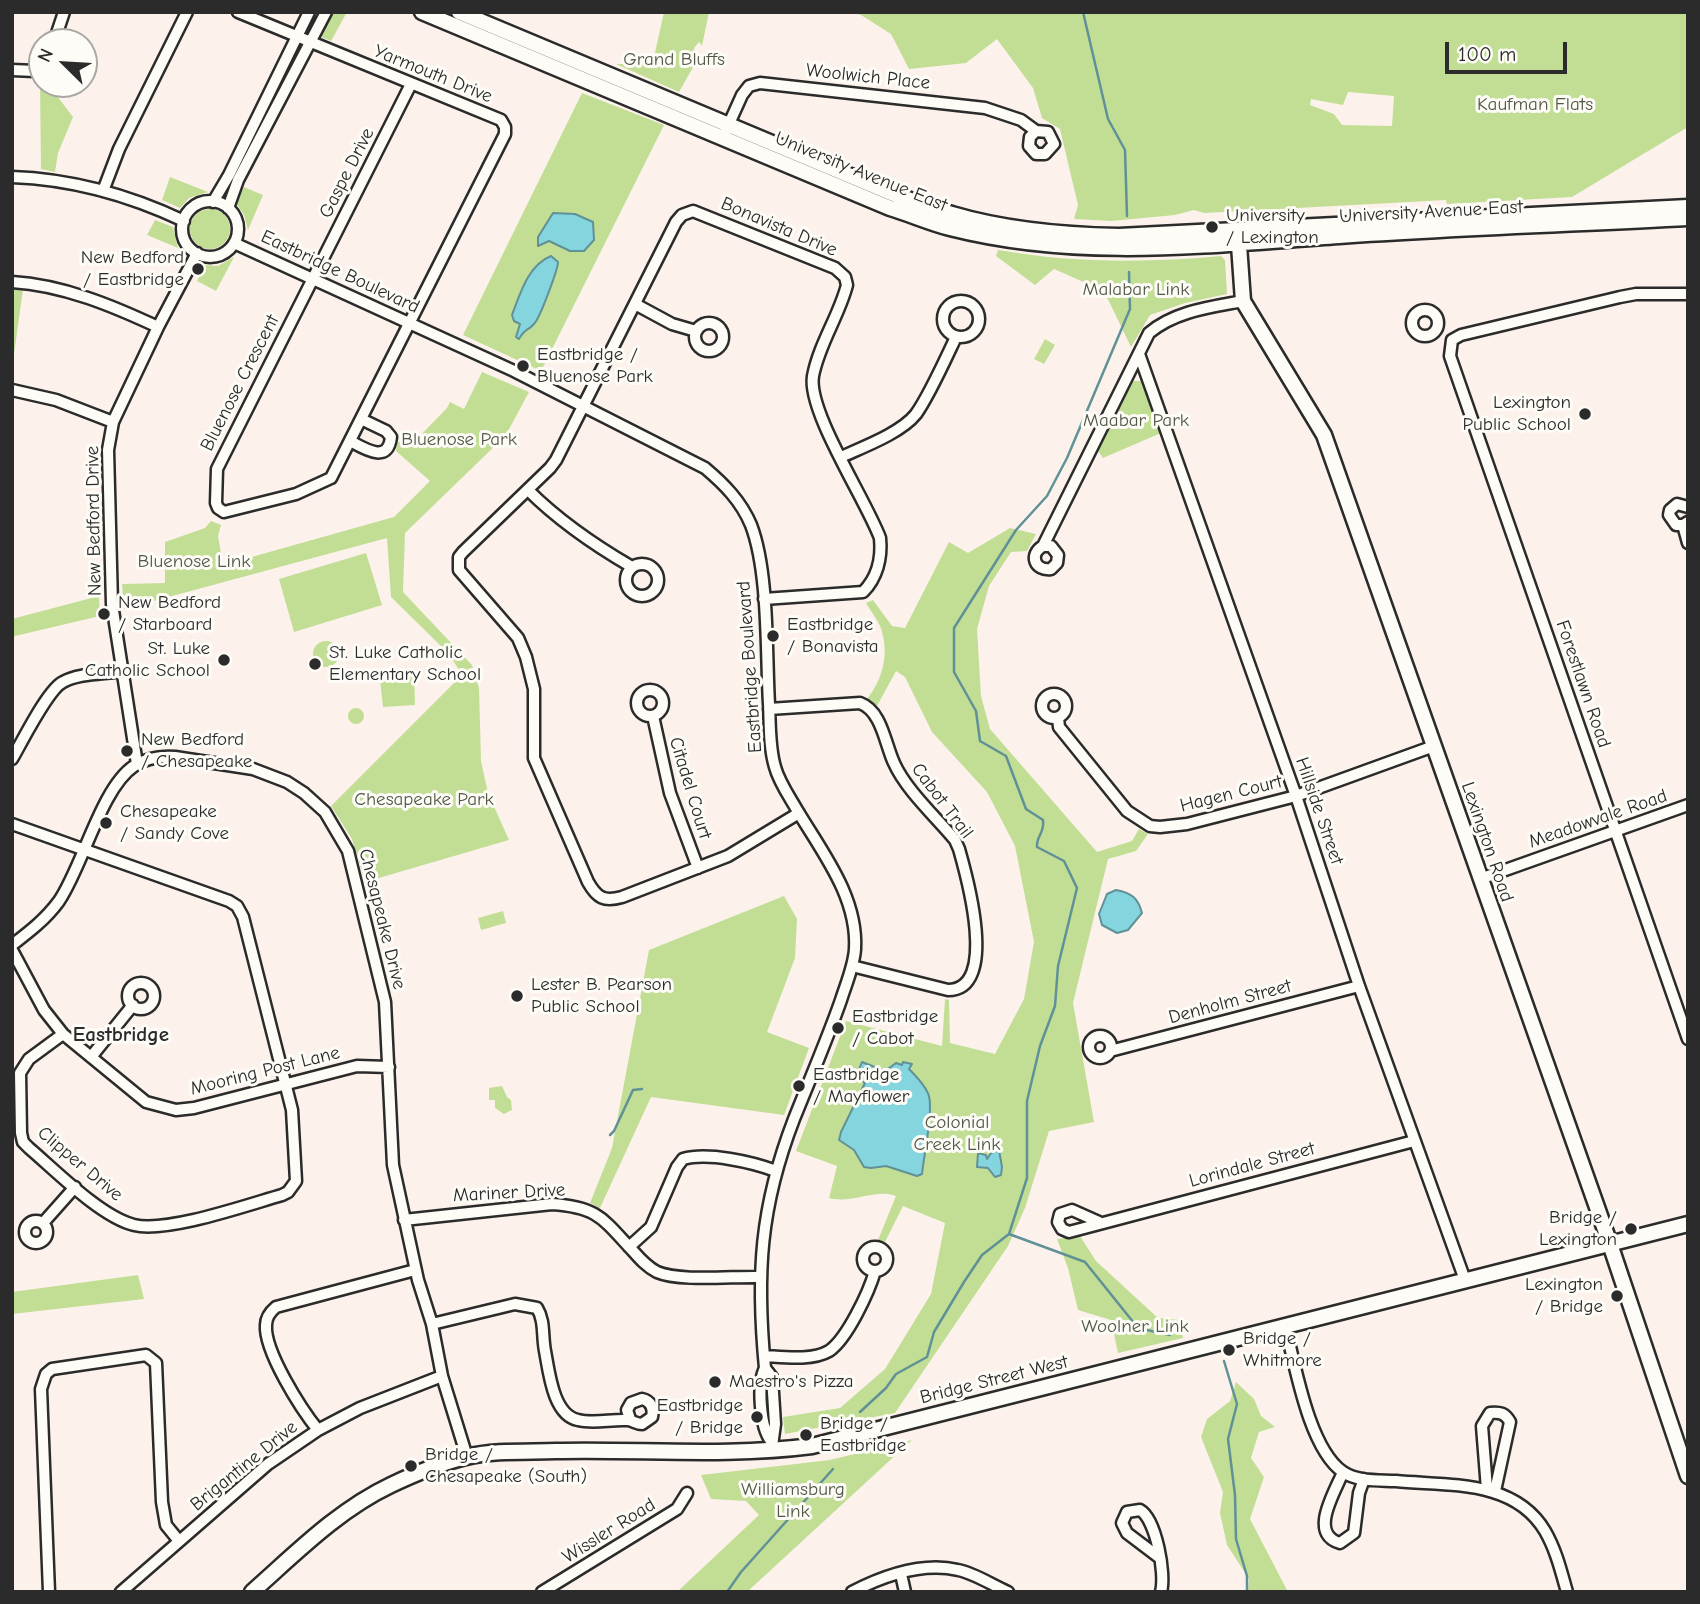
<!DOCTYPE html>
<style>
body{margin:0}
#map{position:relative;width:1700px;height:1604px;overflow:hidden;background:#fcf2eb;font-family:"Comic Neue",sans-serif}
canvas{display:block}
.frame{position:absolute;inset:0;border:14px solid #2b2b2b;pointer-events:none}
.north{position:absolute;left:28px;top:28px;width:70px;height:70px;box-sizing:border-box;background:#fdfcf7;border:2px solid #a9a8a5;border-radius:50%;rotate:294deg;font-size:19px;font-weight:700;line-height:28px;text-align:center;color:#2b2b2b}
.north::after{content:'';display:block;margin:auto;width:24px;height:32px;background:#2b2b2b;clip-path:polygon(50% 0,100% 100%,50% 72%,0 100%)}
.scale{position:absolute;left:1445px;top:42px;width:122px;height:32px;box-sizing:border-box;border:4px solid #2b2b2b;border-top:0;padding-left:9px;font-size:21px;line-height:24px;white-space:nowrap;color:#2b2b2b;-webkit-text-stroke:5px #fdfcf7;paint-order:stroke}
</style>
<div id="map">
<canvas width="1700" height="1604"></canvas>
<div class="frame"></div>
<div class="north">N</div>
<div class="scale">100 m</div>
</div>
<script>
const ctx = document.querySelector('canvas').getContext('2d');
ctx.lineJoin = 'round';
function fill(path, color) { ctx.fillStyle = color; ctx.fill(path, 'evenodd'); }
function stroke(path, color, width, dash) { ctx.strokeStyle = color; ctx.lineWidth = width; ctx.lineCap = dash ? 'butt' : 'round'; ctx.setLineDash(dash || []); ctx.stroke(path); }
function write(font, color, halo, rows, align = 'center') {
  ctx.font = font + ' "Comic Neue",sans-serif'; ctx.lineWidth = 6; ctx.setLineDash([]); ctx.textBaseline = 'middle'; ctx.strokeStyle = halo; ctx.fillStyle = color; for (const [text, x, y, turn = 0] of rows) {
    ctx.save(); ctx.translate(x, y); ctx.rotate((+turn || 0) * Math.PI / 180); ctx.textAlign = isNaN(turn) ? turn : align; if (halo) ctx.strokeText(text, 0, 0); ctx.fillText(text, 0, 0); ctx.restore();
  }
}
fill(new Path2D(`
 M 328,12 L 347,12 L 331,41 L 321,37 L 319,32 Z
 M 664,12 L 709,12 L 702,46 L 699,42 L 694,48 L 696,62 L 679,92 L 616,64 L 649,64 L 654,57 Z
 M 849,12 L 1688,12 L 1688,127 L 1572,197 L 1447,204 L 1446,200 L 1204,213 L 1194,210 L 1175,215 L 1111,221 L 1074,219 L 1078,205 L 1060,129 L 1042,118 L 1033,88 L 997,39 L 966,63 L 909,69 L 891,34 L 861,15 ZM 1348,92 L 1394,96 L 1392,126 L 1342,125 L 1334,114 L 1310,105 L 1311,99 L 1343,105 Z
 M 42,81 L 42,84 L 48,84 L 73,117 L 58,153 L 55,172 L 41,169 L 40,82 Z
 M 582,93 L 664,125 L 541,371 L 463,335 Z
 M 170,177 L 208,192 L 189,198 L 180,208 L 162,200 Z
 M 244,187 L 263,195 L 248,230 L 244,215 L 236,203 Z
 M190 229a20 20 0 1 1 40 0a20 20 0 1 1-40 0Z
 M 155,220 L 173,227 L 178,248 L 147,235 Z
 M 998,250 C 1072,263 1146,263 1221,256 L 1225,260 L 1227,294 L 1185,303 L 1150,315 L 1131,347 L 1104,291 L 1054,269 L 1035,285 L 996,256 Z
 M 234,257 L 216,291 L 197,281 L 205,265 L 218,266 Z
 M 12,289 L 23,289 L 12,369 Z
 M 1045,339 L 1055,345 L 1044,364 L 1034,359 Z
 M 482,372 L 529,392 L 507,433 L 500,441 L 405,533 L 403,592 L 472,665 L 479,688 L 481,761 L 488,793 L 509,840 L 365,882 L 352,839 L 331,806 L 462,675 L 449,654 L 391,597 L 387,538 L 124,609 L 122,584 L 165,583 L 165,542 L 205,528 L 211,521 L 221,525 L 218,536 L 223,565 L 394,517 L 430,481 L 396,451 L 398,442 L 413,443 L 447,408 L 450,402 L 464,409 Z
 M 1133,381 L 1142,381 L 1161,433 L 1103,458 L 1098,451 Z
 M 1010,528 L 1036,534 L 1027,551 L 1011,552 L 989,586 L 977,629 L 981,696 L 990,729 L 1097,852 L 1132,841 L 1139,829 L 1148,834 L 1136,851 L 1108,859 L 1073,1003 L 1094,1122 L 1049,1131 L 1025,1208 L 1008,1246 L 895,1413 L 785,1434 L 783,1417 L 840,1408 L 885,1369 L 931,1294 L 945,1223 L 903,1206 L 884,1244 L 878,1240 L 896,1196 C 876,1188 853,1204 829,1198 L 837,1166 L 796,1151 L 846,1021 L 942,1046 L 945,999 L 949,1000 L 950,1043 L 995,1054 L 1024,999 L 1034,942 L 1015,846 L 987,792 L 932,732 L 905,677 L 896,671 L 877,706 L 867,699 C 882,680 889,656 882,632 C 880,622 871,612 866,603 L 873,600 L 892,626 L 905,628 L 949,542 L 968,553 Z
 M 366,553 L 382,605 L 294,632 L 279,579 Z
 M 99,596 L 100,616 L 15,636 L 12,640 L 12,619 Z
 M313 654a13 13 0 1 1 26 0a13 13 0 1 1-26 0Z
 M 414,672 L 415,705 L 383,707 L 380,680 L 385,674 Z
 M348 716a8 8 0 1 1 16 0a8 8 0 1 1-16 0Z
 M 784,896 L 797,919 L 795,958 L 767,1032 L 809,1048 L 784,1115 L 651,1097 L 600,1208 L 590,1203 L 612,1148 L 649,950 Z
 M 503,911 L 506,923 L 481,930 L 478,918 Z
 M 502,1086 L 507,1097 L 511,1100 L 512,1110 L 504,1114 L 495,1108 L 495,1100 L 489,1100 L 489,1088 Z
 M 1080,1236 L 1096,1261 L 1158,1318 L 1179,1320 L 1183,1338 L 1118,1353 L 1111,1320 L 1078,1310 L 1068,1268 L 1057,1239 Z
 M 138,1275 L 144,1299 L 12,1314 L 12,1292 Z
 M 1236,1382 L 1254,1399 L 1261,1416 L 1275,1427 L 1259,1432 L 1251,1458 L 1264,1477 L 1250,1519 L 1288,1592 L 1248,1592 L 1249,1579 L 1227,1545 L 1220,1513 L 1223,1492 L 1201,1437 L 1207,1419 L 1230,1401 Z
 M 912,1440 L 747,1592 L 677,1592 L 759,1515 L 746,1501 L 711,1499 L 701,1475 L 830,1460 Z`), '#c2de95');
const water = new Path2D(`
 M 553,213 L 575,214 L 593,222 L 594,240 L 584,251 L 570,251 L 549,241 L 538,246 L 538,237 Z
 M 551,256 L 558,262 C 558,269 540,318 534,324 C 528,331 525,328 519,339 L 516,337 L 520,324 L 514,321 L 512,315 C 520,294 528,265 551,256 Z
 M 1116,890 C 1132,893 1138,898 1142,913 L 1128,930 L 1117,933 L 1102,925 L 1099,914 L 1107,894 Z
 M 862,1062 L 885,1071 L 896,1063 L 902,1065 L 903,1062 L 912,1064 L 909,1069 C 916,1076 926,1086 929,1096 C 933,1113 924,1155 922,1174 L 917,1176 L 886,1166 L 871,1168 L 864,1167 L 854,1150 L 839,1140 L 841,1132 L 865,1083 L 856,1077 Z
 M 999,1150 L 1002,1167 L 1001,1175 L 995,1177 L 988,1168 L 977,1167 L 978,1153 L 986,1155 L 987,1159 L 991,1153 Z`);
fill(water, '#84d5de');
stroke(water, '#609196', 2);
stroke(new Path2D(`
 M 1083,12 L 1108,119 L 1125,150 L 1127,216
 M 610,1135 L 614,1131 L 633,1090 L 642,1089
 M 1009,1234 L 1085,1262 L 1138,1328 L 1170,1335
 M 1224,1361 L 1237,1404 L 1228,1439 L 1235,1495 L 1236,1539 L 1247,1576 L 1247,1592
 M 860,1412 L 886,1388 L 896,1374 L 927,1357 L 934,1332 L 964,1282 L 982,1255 L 1009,1234 L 1027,1178 L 1027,1101 L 1040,1046 L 1055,1006 L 1058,966 L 1077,888 L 1064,861 L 1037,847 C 1036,836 1045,833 1043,820 L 1026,809 L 1006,756 L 980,741 L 976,711 L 954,672 L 954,628 L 1016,530 L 1047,496 L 1067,458 L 1130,309 L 1129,272
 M 727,1592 L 741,1572 L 833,1469`), '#609196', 2.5);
const street = new Path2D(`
 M 238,12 L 311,42 L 501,120 L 505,127 L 505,134 L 331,478 L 296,494 L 224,512 L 218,508 L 216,503 L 217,469 L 411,84
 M 54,42 L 64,12
 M 12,70 L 35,71 L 42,67
 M 723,137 L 742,95 L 749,86 L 760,83 L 985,108 L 1021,120 L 1036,131 L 1048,132 L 1054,144 L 1045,154 L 1036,154 L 1029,146 L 1030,137 L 1036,131
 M 12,177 C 71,179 131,196 184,221
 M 103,191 L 119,149 L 187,12
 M182 229a28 28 0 1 1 56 0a28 28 0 1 1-56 0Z
 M 213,202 L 229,175 L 309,12
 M 228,208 L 238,180 L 326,12
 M 234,243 L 514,371 L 705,468 C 724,484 741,501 751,525 C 769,572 766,653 769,704 C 770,724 769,747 775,767 C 779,782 789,796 797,810 C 822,852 858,897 855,949 C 854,966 846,984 841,1000 C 827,1040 810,1079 794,1119 C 760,1207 756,1274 765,1368 C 757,1384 760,1427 771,1441
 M 12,282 C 63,285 113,306 158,327
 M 1688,294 L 1636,294 L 1620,297 L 1461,335 L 1452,340 L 1450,356 L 1688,1039
 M943 319a18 18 0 1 1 36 0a18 18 0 1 1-36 0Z
 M 635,304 L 672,324 L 696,331
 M1412 323a13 13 0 1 1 26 0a13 13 0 1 1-26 0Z
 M695 337a14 14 0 1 1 28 0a14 14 0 1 1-28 0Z
 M 1139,354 L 1296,796 L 1359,986 L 1465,1280
 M 12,390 L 56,400 L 113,422
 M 350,441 C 365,449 388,464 391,437 L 386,431 L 361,419
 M 841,457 C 863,447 901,433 916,414 C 929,396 946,358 956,337
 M 528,490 C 559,521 594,545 632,567
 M 1688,507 L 1677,504 L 1670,510 L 1669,515 L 1676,525 L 1683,525 L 1688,522
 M 1683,525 L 1688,543
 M 1043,546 L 1051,546 L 1058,555 L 1057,563 L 1051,569 C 1034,571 1029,554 1043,546 L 1149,333 C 1175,311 1211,307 1243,301
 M626 580a16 16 0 1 1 32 0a16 16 0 1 1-32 0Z
 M 764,599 L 863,592 C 877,578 882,558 880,538 C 866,500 807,411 813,376 C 819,344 839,316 847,285 L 845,277 L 835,268 L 693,211 L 682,215 L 676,222 L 556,460 L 550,468 L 463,552 L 459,557 L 459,570 L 518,638 L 526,657 L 534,689 L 534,758 L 588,882 C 597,898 604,902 622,897 L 728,856 L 799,813
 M637 703a13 13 0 1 1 26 0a13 13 0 1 1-26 0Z
 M1042 706a12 12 0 1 1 24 0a12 12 0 1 1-24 0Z
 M 769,709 L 860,703 C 882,711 885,744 894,763 C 906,790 936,817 955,840 L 959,849 C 967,877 999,990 948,990 L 852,966
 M 653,716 L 670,793 L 698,868
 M 1058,718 L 1059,727 L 1127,811 L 1150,826 L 1160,827 L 1187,824 L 1296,796 L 1434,746
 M 12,759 C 22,742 48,689 63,682 C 79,673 104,674 122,671
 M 137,764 L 112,604 L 108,450 L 113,422 L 158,327 L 197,253
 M 12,824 L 229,901 L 237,906 L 243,917 L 292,1110 L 296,1181 L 288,1192 L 282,1195 C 247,1205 167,1233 134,1225 C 101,1217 56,1171 29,1148 L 23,1142 L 21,1133 L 20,1073 L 29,1059 L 63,1034
 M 1480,879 L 1688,805
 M 12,945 C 29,932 46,919 59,901 C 83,866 101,788 134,766 C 146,758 161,756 175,757 L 253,769 L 287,782 L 304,793 L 325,812 L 348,851 L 385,1002 L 393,1165 L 418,1280 L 432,1324 L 442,1376 L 467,1457
 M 12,950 L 44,1010 L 63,1034 L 146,1102 L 176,1110 L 194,1108 L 357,1066 L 389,1067
 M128 996a13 13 0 1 1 26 0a13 13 0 1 1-26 0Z
 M1089 1047a11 11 0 1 1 22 0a11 11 0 1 1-22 0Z
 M 1110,1051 L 1359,986
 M 91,1057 L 133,1005
 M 404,1220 L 552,1204 C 598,1207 603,1219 633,1251 C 640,1259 647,1267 657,1272 C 680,1282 734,1276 760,1277
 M25 1232a11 11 0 1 1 22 0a11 11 0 1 1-22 0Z
 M 1099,1222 L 1072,1210 L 1060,1214 L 1058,1222 L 1062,1229 L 1069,1232 L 1414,1141
 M 43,1223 L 75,1187
 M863 1259a12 12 0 1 1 24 0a12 12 0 1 1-24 0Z
 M 629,1247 L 651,1227 L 677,1167 L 683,1159 C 708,1152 752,1162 776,1171
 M 432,1324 L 515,1304 L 537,1308 C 545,1321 542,1336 545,1351 C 549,1372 553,1415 578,1420 C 594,1424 611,1419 627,1420 C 632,1420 636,1424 642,1424 L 652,1417 C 654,1408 651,1401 642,1399 L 631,1403 L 627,1410 L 630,1419
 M 1285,1325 C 1295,1365 1309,1449 1343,1472 C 1358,1482 1379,1480 1396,1481 C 1448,1486 1514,1479 1545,1531 C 1556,1550 1561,1571 1567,1592
 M 764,1356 C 783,1357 812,1361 829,1351 C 847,1339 869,1292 875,1271
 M 765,1368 L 772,1377 L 775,1424 L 772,1446
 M 318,1430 C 301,1409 264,1351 266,1325 C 266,1317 270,1312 276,1307 L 415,1270
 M 1343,1472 C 1335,1492 1308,1534 1340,1543 L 1354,1533 L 1359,1493 L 1364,1479
 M 1487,1489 L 1482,1426 L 1490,1413 C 1500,1412 1505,1413 1510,1422 L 1495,1491
 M 1160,1558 L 1127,1533 L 1122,1523 L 1127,1512 L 1140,1510 C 1156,1519 1166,1574 1161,1592
 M 901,1574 L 905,1592
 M 49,1592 L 41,1389 L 46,1374 L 52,1369 L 146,1355 L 156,1363 L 162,1502 L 166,1525 L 179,1541
 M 121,1592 L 268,1464 L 318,1430 L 360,1408 L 442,1376
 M 542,1592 L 677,1509 L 687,1493
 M 852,1592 C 883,1576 923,1562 958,1570 C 974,1573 992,1585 1008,1592`);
const secondary = new Path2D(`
 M 422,12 L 890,208 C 910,214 930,223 950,228 C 1080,261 1208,245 1339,236 C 1455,228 1572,224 1688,218
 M 459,12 L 896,195 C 914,201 933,209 952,214 C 1006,230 1063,235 1119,236 L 1688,207
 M 1238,231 L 1243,301 L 1324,435 L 1610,1244 L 1688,1476
 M 252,1592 C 295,1554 338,1510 391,1485 C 414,1474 441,1463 466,1457 C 494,1450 527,1452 556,1451 C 641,1449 727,1457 812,1446 L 1688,1224`);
stroke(street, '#2b2b2b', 15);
stroke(secondary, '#2b2b2b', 19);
stroke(street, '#fdfcf7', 10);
stroke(secondary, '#fdfcf7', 14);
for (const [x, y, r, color] of [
 [1212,227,7,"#2b2b2b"],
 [198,269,7,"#2b2b2b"],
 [523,366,7,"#2b2b2b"],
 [1585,414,7,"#2b2b2b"],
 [104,614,7,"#2b2b2b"],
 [773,636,7,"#2b2b2b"],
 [224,660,7,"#2b2b2b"],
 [315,664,7,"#2b2b2b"],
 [127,751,7,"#2b2b2b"],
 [106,823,7,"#2b2b2b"],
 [517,996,7,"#2b2b2b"],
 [838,1028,7,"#2b2b2b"],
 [799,1086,7,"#2b2b2b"],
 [1631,1229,7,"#2b2b2b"],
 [1617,1296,7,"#2b2b2b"],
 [1229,1350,7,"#2b2b2b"],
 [715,1382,7,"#2b2b2b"],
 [757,1417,7,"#2b2b2b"],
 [806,1435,7,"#2b2b2b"],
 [411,1466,7,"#2b2b2b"]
]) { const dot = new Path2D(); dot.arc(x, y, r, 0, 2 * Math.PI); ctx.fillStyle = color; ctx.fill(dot); stroke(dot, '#fdfcf7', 2.5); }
write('19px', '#515846', '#fdfcf7', [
 ["Grand Bluffs",674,60],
 ["Kaufman Flats",1535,105],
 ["Malabar Link",1136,290],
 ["Maabar Park",1136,421],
 ["Bluenose Park",459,440],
 ["Bluenose Link",194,562],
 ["Chesapeake Park",424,800],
 ["Colonial",957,1123],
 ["Creek Link",957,1145],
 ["Woolner Link",1135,1327],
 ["Williamsburg",793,1490],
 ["Link",793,1512]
]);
write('19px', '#2b2b2b', '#fdfcf7', [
 ["Yarmouth Drive",433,74,22],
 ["Woolwich Place",868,77,6],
 ["University Avenue East",861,172,22],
 ["Gaspe Drive",347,173,-63],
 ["University Avenue East",1431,212,-3],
 ["Bonavista Drive",779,227,23],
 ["Eastbridge Boulevard",340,272,25],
 ["Bluenose Crescent",240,383,-63],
 ["New Bedford Drive",94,521,-91],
 ["Eastbridge Boulevard",750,667,-94],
 ["Forestlawn Road",1583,684,71],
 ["Citadel Court",690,788,73],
 ["Hagen Court",1231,794,-14],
 ["Cabot Trail",942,801,53],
 ["Hillside Street",1319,811,71],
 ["Meadowvale Road",1598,819,-19],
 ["Lexington Road",1487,842,71],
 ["Chesapeake Drive",382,919,76],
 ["Denholm Street",1230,1002,-15],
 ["Mooring Post Lane",265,1071,-14],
 ["Clipper Drive",80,1164,40],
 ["Lorindale Street",1252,1165,-15],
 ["Mariner Drive",509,1193,-3],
 ["Bridge Street West",994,1380,-14],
 ["Brigantine Drive",244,1466,-39],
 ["Wissler Road",609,1531,-32]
]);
write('19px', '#2b2b2b', '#fdfcf7', [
 ["University",1226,216],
 ["/ Lexington",1226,238],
 ["New Bedford",184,258,"right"],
 ["/ Eastbridge",184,280,"right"],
 ["Eastbridge /",537,355],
 ["Bluenose Park",537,377],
 ["Lexington",1571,403,"right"],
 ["Public School",1571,425,"right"],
 ["New Bedford",118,603],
 ["/ Starboard",118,625],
 ["Eastbridge",787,625],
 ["/ Bonavista",787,647],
 ["St. Luke",210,649,"right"],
 ["Catholic School",210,671,"right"],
 ["St. Luke Catholic",329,653],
 ["Elementary School",329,675],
 ["New Bedford",141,740],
 ["/ Chesapeake",141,762],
 ["Chesapeake",120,812],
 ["/ Sandy Cove",120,834],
 ["Lester B. Pearson",531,985],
 ["Public School",531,1007],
 ["Eastbridge",852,1017],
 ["/ Cabot",852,1039],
 ["Eastbridge",813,1075],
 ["/ Mayflower",813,1097],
 ["Bridge /",1617,1218,"right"],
 ["Lexington",1617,1240,"right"],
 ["Lexington",1603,1285,"right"],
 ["/ Bridge",1603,1307,"right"],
 ["Bridge /",1243,1339],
 ["Whitmore",1243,1361],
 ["Maestro's Pizza",729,1382],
 ["Eastbridge",743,1406,"right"],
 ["/ Bridge",743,1428,"right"],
 ["Bridge /",820,1424],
 ["Eastbridge",820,1446],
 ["Bridge /",425,1455],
 ["Chesapeake (South)",425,1477]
], 'left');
write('bold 21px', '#2b2b2b', '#fdfcf7', [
 ["Eastbridge",121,1035]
]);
</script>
